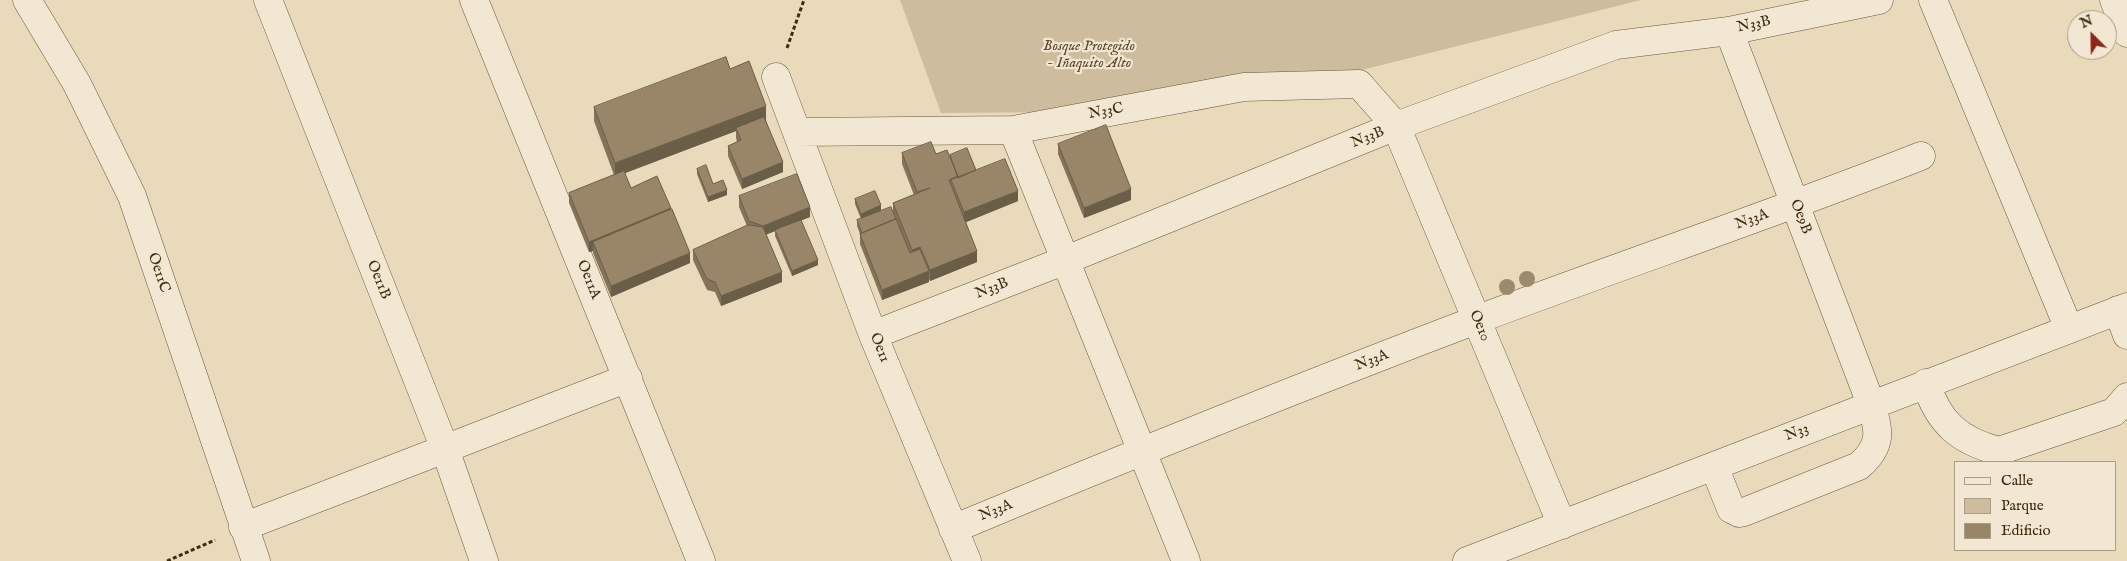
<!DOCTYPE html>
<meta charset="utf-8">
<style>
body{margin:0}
#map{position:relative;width:2127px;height:561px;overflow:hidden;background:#eadabc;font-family:"IM FELL English",serif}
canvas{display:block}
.legend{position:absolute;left:1954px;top:461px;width:162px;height:90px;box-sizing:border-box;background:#f1e7d3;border:1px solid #ab9c84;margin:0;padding:6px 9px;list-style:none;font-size:15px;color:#412b0e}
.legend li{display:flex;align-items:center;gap:10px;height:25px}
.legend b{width:25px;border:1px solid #ab9c84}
.north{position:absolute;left:2067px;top:10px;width:50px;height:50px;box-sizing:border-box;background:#f1e7d3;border:1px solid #ab9c84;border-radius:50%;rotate:337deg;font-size:14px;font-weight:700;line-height:20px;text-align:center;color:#412b0e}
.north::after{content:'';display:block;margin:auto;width:18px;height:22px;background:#8f2418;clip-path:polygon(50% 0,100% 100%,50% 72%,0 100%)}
</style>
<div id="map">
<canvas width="2127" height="561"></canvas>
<ul class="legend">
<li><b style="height:6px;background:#f1e7d3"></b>Calle</li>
<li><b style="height:14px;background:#cdbc9e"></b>Parque</li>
<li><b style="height:14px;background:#998668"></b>Edificio</li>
</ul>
<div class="north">N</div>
</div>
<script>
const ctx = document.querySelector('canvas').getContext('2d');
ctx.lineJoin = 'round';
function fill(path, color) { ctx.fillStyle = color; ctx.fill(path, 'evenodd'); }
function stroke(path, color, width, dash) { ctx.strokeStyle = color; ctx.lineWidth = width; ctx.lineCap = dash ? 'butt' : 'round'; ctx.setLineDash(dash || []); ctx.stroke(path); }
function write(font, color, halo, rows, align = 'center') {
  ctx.font = font + ' "IM FELL English",serif'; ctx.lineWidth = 4.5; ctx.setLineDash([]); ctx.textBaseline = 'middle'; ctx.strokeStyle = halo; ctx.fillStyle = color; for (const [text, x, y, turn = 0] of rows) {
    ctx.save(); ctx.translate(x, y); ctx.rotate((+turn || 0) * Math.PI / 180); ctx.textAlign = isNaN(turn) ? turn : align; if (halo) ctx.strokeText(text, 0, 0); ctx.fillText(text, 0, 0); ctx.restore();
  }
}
fill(new Path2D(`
 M 900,0 L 1641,0 L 1198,111 L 941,113 Z`), '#cdbc9e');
const minor = new Path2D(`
 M 27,0 L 77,84 L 132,196 L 256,561
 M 268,0 L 445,449 L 484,561
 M 474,0 L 701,561
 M 1933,0 L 2069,329
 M 2114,0 L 2127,33
 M 776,77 L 873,335 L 967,561
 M 1013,130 L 1186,561
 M 797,132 L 1013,130 L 1244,87 L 1359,84 L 1396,126 L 1562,525
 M 2118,310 L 2127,335
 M 873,335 L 1066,260 L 1396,126 L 1616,45 L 1729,31 L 1879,0
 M 1926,383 C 1938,422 1959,441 1999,451 L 2114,412 L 2127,397
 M 1714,466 L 1731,509 L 1739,513 L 1744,512 L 1859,466 C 1882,446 1880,431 1871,404 L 1729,31
 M 243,527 L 628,378
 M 953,529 C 1126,457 1300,387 1476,320 C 1624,264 1774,214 1921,156
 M 1467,561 L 2127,307`);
stroke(minor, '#6b573a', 29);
stroke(new Path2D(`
 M 787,48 L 804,0
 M 167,561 L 215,540`), '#412b0e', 3, [4, 2.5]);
stroke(minor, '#f1e7d3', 28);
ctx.fillStyle = '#9c8a6c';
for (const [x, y] of [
 [1527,279],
 [1507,287]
]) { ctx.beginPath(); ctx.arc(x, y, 8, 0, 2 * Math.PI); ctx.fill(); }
fill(new Path2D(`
 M 730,69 L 766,120 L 783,172 L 742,189 L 728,156 L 728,146 L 737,142 L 736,138 L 736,131 L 624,173 L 631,188 L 671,210 L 690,263 L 611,297 L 593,253 L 593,251 L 589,252 L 569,203 L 569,193 L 614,175 L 594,121 L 594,107 Z
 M 1058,144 L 1131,200 L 1084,218 L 1058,154 Z
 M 902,153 L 936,154 L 950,155 L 976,170 L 1018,201 L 966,222 L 977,262 L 930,281 L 929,279 L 929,282 L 882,300 L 860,244 L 860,234 L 857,226 L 857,220 L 861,219 L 855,204 L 855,199 L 881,211 L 893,211 L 893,203 L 914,195 L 902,164 Z
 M 697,169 L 713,184 L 727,195 L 708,202 L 697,174 Z
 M 739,196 L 810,217 L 801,220 L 818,265 L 792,276 L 775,236 L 775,231 L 766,234 L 782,282 L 721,306 L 715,292 L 707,290 L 693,260 L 693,250 L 747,226 L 739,207 Z`), '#847359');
fill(new Path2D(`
 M 766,106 L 766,120 L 737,131 L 736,128 L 736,131 L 615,177 L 615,163 Z
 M 783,162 L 783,172 L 742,189 L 742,179 Z
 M 1131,189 L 1131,200 L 1084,218 L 1084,208 Z
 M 727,190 L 727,195 L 708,202 L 708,197 Z
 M 1018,191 L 1018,201 L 964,223 L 964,212 Z
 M 881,205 L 881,211 L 861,220 L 861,214 Z
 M 810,207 L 810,217 L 763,236 L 763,226 Z
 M 671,208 L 671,218 L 593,242 L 593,251 L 589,252 L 589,242 Z
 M 920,247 L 920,257 L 912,260 L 912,250 Z
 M 977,251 L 977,262 L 930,281 L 930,270 Z
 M 690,253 L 690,263 L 611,297 L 611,286 Z
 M 818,260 L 818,265 L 792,276 L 792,271 Z
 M 929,271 L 929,282 L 882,300 L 882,290 Z
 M 782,272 L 782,282 L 721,306 L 721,296 Z`), '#6b5e49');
const building = new Path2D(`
 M 726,57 L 730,69 L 749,61 L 766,106 L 615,163 L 594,107 Z
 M 764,117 L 783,162 L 742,179 L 728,146 L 741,140 L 736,128 Z
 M 1106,125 L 1131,189 L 1084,208 L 1058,144 Z
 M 931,142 L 936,154 L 947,150 L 958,176 L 949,180 L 977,251 L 930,270 L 920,247 L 912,250 L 893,203 L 930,188 L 917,192 L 902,153 Z
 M 967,148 L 976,170 L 958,178 L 950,155 Z
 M 1005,159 L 1018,191 L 964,212 L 951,180 Z
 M 706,165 L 713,184 L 723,180 L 727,190 L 708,197 L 697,169 Z
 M 624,171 L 631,188 L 657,176 L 671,208 L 589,242 L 569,193 Z
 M 797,174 L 810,207 L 763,226 L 749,221 L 739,196 Z
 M 875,191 L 881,205 L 861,214 L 855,199 Z
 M 891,207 L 896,219 L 862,233 L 857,220 Z
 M 672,209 L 690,253 L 611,286 L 593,242 Z
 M 896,219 L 910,253 L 920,249 L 929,271 L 882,290 L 860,234 Z
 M 801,220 L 818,260 L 792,271 L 775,230 Z
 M 748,225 L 763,227 L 782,272 L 721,296 L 715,282 L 707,279 L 693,250 Z`);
fill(building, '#998668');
stroke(building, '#6b5e49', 1);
write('15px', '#412b0e', '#f1e7d3', [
 ["N33B",1754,25,-12],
 ["N33C",1106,112,-10],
 ["N33B",1368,138,-22],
 ["Oe9B",1800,217,69],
 ["N33A",1752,220,-20],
 ["Oe11C",158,273,71],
 ["Oe11B",378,280,68],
 ["Oe11A",588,280,68],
 ["N33B",992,289,-21],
 ["Oe10",1479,326,67],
 ["Oe11",879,348,68],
 ["N33A",1372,361,-21],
 ["N33",1797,433,-21],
 ["N33A",996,511,-22]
]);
write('italic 15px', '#5d482b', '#f1e7d3', [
 ["Bosque Protegido",1089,47],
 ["- Iñaquito Alto",1089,64]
]);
</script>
